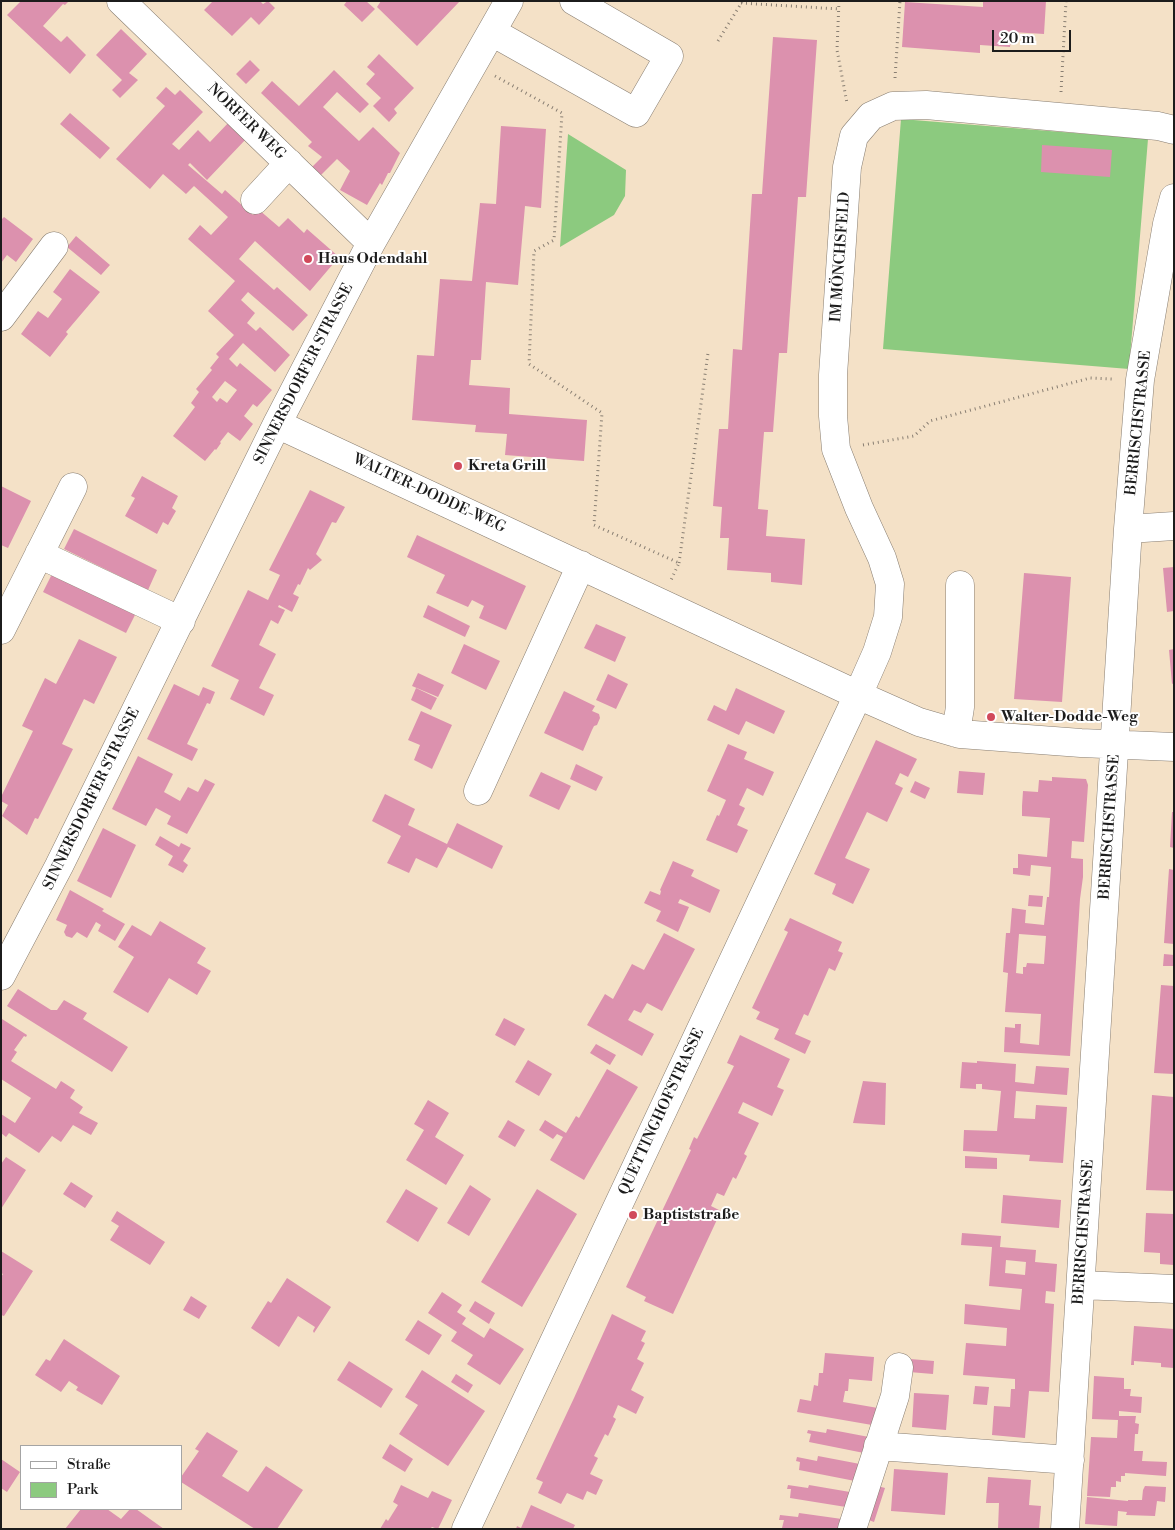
<!DOCTYPE html>
<meta charset="utf-8">
<style>
body{margin:0}
#map{position:relative;width:1175px;height:1530px;overflow:hidden;background:#f4e1c7;font-family:"Libre Bodoni",serif}
canvas{display:block}
.frame{position:absolute;inset:0;border:2px solid #1c1c1c;pointer-events:none}
.legend{position:absolute;left:20px;top:1445px;width:162px;height:65px;box-sizing:border-box;background:#fff;border:1px solid #a4a4a4;margin:0;padding:6px 9px;list-style:none;font-size:15px;color:#1c1c1c}
.legend li{display:flex;align-items:center;gap:10px;height:25px}
.legend b{width:25px;border:1px solid #a4a4a4}
.scale{position:absolute;left:992px;top:30px;width:79px;height:22px;box-sizing:border-box;border:2px solid #1c1c1c;border-top:0;padding-left:6px;font-size:15px;line-height:18px;white-space:nowrap;color:#1c1c1c;-webkit-text-stroke:4px #fff;paint-order:stroke}
</style>
<div id="map">
<canvas width="1175" height="1530"></canvas>
<div class="frame"></div>
<ul class="legend">
<li><b style="height:6px;background:#fff"></b>Straße</li>
<li><b style="height:14px;background:#8cca7f"></b>Park</li>
</ul>
<div class="scale">20 m</div>
</div>
<script>
const ctx = document.querySelector('canvas').getContext('2d');
ctx.lineJoin = 'round';
function fill(path, color) { ctx.fillStyle = color; ctx.fill(path, 'evenodd'); }
function stroke(path, color, width, dash) { ctx.strokeStyle = color; ctx.lineWidth = width; ctx.lineCap = dash ? 'butt' : 'round'; ctx.setLineDash(dash || []); ctx.stroke(path); }
function write(font, color, halo, rows, align = 'center') {
  ctx.font = font + ' "Libre Bodoni",serif'; ctx.lineWidth = 4; ctx.setLineDash([]); ctx.textBaseline = 'middle'; ctx.strokeStyle = halo; ctx.fillStyle = color; for (const [text, x, y, turn = 0] of rows) {
    ctx.save(); ctx.translate(x, y); ctx.rotate((+turn || 0) * Math.PI / 180); ctx.textAlign = isNaN(turn) ? turn : align; if (halo) ctx.strokeText(text, 0, 0); ctx.fillText(text, 0, 0); ctx.restore();
  }
}
fill(new Path2D(`
 M 901,119 L 1148,139 L 1129,369 L 883,349 Z
 M 568,134 L 626,170 L 625,196 L 614,215 L 560,247 Z`), '#8cca7f');
fill(new Path2D(`
 M 21,1 L 69,1 L 65,5 L 63,4 L 43,26 L 61,42 L 67,36 L 86,55 L 70,74 L 7,15 Z
 M 213,1 L 260,1 L 263,4 L 268,1 L 275,8 L 259,25 L 251,17 L 232,36 L 204,10 Z
 M 347,1 L 366,1 L 375,9 L 362,22 L 344,5 Z
 M 381,1 L 460,1 L 417,46 L 377,7 Z
 M 983,1 L 1046,1 L 1044,34 L 1012,32 L 1010,47 L 980,45 L 980,53 L 902,47 L 905,2 L 983,7 Z
 M 121,29 L 147,54 L 129,73 L 138,80 L 120,98 L 112,90 L 122,80 L 96,55 Z
 M 773,37 L 817,40 L 806,197 L 798,197 L 787,353 L 779,353 L 773,432 L 764,432 L 758,509 L 768,510 L 766,536 L 805,539 L 802,585 L 771,582 L 771,573 L 727,570 L 729,538 L 720,538 L 722,507 L 713,506 L 719,429 L 728,429 L 733,349 L 742,350 L 752,194 L 762,194 Z
 M 379,54 L 414,88 L 394,109 L 397,113 L 389,122 L 373,106 L 381,98 L 366,84 L 375,74 L 367,67 Z
 M 250,60 L 260,70 L 246,84 L 236,74 Z
 M 334,70 L 369,104 L 360,113 L 337,92 L 323,107 L 359,141 L 373,127 L 400,153 L 390,173 L 388,173 L 382,185 L 380,183 L 367,205 L 340,190 L 350,171 L 337,159 L 319,177 L 310,169 L 322,157 L 308,146 L 312,142 L 261,93 L 272,81 L 299,106 Z
 M 166,87 L 175,95 L 180,90 L 203,112 L 172,144 L 179,150 L 198,130 L 210,142 L 230,121 L 247,138 L 207,180 L 190,163 L 188,165 L 222,194 L 225,190 L 253,215 L 258,209 L 279,227 L 288,218 L 304,233 L 307,229 L 339,257 L 310,291 L 255,241 L 239,259 L 274,290 L 277,287 L 308,315 L 293,331 L 248,292 L 241,300 L 255,313 L 247,323 L 256,331 L 260,327 L 290,355 L 275,372 L 243,343 L 229,359 L 237,367 L 240,363 L 272,390 L 257,407 L 253,404 L 244,416 L 253,424 L 240,441 L 228,432 L 220,442 L 221,443 L 216,450 L 215,449 L 205,461 L 173,436 L 195,407 L 191,403 L 199,392 L 196,389 L 212,370 L 210,368 L 219,357 L 216,354 L 234,335 L 208,311 L 235,281 L 188,239 L 200,225 L 211,235 L 228,217 L 194,186 L 186,194 L 163,174 L 150,189 L 116,159 L 165,106 L 156,98 ZM 225,381 L 237,390 L 227,403 L 220,398 L 217,402 L 212,397 Z
 M 70,113 L 110,148 L 100,159 L 60,124 Z
 M 501,126 L 546,129 L 541,208 L 525,206 L 518,285 L 486,282 L 481,360 L 471,360 L 469,385 L 510,388 L 509,414 L 587,420 L 584,461 L 505,455 L 507,434 L 475,432 L 476,425 L 412,420 L 417,355 L 434,356 L 440,279 L 472,281 L 480,203 L 496,204 Z
 M 1042,145 L 1112,150 L 1110,177 L 1041,172 Z
 M 4,217 L 33,239 L 16,262 L 7,255 L 1,263 L 1,220 Z
 M 76,236 L 110,265 L 101,275 L 67,247 Z
 M 70,269 L 100,292 L 66,332 L 68,334 L 50,357 L 21,334 L 38,311 L 48,318 L 62,299 L 53,292 Z
 M 142,476 L 178,496 L 172,508 L 176,511 L 168,525 L 163,522 L 157,534 L 125,516 L 135,498 L 131,496 Z
 M 1,486 L 31,501 L 8,548 L 1,545 Z
 M 310,490 L 345,507 L 336,523 L 332,522 L 316,554 L 322,560 L 310,570 L 308,568 L 300,585 L 298,584 L 293,594 L 299,597 L 292,612 L 279,605 L 278,607 L 285,610 L 278,624 L 271,620 L 259,645 L 276,654 L 259,688 L 274,695 L 264,716 L 230,699 L 239,680 L 211,666 L 248,590 L 268,600 L 280,575 L 269,570 Z
 M 74,529 L 157,570 L 148,590 L 64,549 Z
 M 417,535 L 526,586 L 506,630 L 479,618 L 484,606 L 472,600 L 468,607 L 436,593 L 445,575 L 407,557 Z
 M 1174,567 L 1174,611 L 1167,612 L 1163,568 Z
 M 53,572 L 136,613 L 126,633 L 43,592 Z
 M 1024,573 L 1071,577 L 1062,702 L 1014,699 Z
 M 428,605 L 470,626 L 465,637 L 423,617 Z
 M 596,624 L 626,637 L 615,662 L 584,648 Z
 M 79,639 L 117,657 L 94,704 L 84,699 L 62,744 L 73,749 L 38,819 L 35,818 L 27,835 L 2,816 L 8,805 L 1,801 L 1,797 L 33,731 L 22,726 L 45,678 L 56,684 Z
 M 464,644 L 500,661 L 486,690 L 451,673 Z
 M 1174,649 L 1174,683 L 1172,684 L 1169,650 Z
 M 418,673 L 444,685 L 438,697 L 412,686 Z
 M 608,674 L 628,684 L 616,709 L 596,700 Z
 M 174,684 L 199,696 L 203,687 L 215,692 L 210,704 L 207,703 L 187,744 L 198,749 L 192,761 L 147,739 Z
 M 416,688 L 437,698 L 431,710 L 411,700 Z
 M 736,688 L 785,711 L 774,734 L 746,721 L 739,735 L 707,720 L 714,705 L 726,711 Z
 M 564,691 L 595,706 L 592,711 L 599,714 L 600,718 L 597,725 L 594,726 L 592,730 L 583,751 L 544,733 Z
 M 421,711 L 452,725 L 432,769 L 414,760 L 420,745 L 408,740 Z
 M 876,740 L 917,759 L 908,777 L 900,773 L 895,784 L 903,788 L 887,822 L 867,812 L 845,858 L 870,869 L 853,904 L 832,894 L 836,884 L 814,874 Z
 M 728,744 L 747,752 L 744,759 L 774,772 L 763,796 L 747,788 L 739,805 L 745,808 L 737,825 L 748,830 L 737,853 L 706,840 L 717,815 L 719,816 L 726,800 L 707,791 Z
 M 138,756 L 173,774 L 164,792 L 180,801 L 188,787 L 198,792 L 205,779 L 215,784 L 187,834 L 167,824 L 171,816 L 156,808 L 146,826 L 112,809 Z
 M 576,764 L 603,777 L 596,791 L 570,779 Z
 M 959,771 L 985,773 L 983,795 L 957,793 Z
 M 541,772 L 571,786 L 559,810 L 529,796 Z
 M 1052,777 L 1086,779 L 1088,785 L 1084,842 L 1072,841 L 1071,858 L 1083,859 L 1083,877 L 1080,899 L 1070,1056 L 1004,1052 L 1005,1027 L 1015,1028 L 1015,1024 L 1021,1024 L 1020,1043 L 1039,1045 L 1041,1014 L 1005,1012 L 1008,973 L 1003,972 L 1006,933 L 1010,933 L 1012,908 L 1026,910 L 1025,923 L 1044,925 L 1047,897 L 1049,897 L 1051,867 L 1031,865 L 1030,876 L 1013,874 L 1013,868 L 1018,868 L 1018,854 L 1047,857 L 1050,818 L 1022,816 L 1022,806 L 1023,791 L 1038,792 L 1039,780 L 1052,781 ZM 1019,934 L 1046,936 L 1044,964 L 1027,963 L 1026,967 L 1023,967 L 1023,974 L 1016,973 Z
 M 915,781 L 930,788 L 925,799 L 910,792 Z
 M 385,794 L 415,809 L 408,825 L 447,844 L 457,823 L 503,846 L 492,869 L 448,847 L 437,868 L 416,858 L 409,873 L 387,863 L 401,836 L 372,821 Z
 M 1172,812 L 1174,812 L 1174,848 L 1170,847 Z
 M 103,828 L 136,845 L 111,898 L 77,881 Z
 M 160,836 L 179,847 L 181,843 L 191,848 L 183,861 L 188,865 L 183,873 L 168,865 L 173,856 L 155,845 Z
 M 673,861 L 694,870 L 691,876 L 720,890 L 710,913 L 680,899 L 678,903 L 689,907 L 678,932 L 656,921 L 661,911 L 644,903 L 650,891 L 660,895 L 661,891 L 660,890 Z
 M 1169,869 L 1174,870 L 1174,944 L 1164,943 Z
 M 70,890 L 104,909 L 102,911 L 125,924 L 115,941 L 98,931 L 101,925 L 96,922 L 87,938 L 77,932 L 72,938 L 66,936 L 64,932 L 67,925 L 56,920 Z
 M 1029,895 L 1043,896 L 1042,907 L 1028,906 Z
 M 790,918 L 842,942 L 838,951 L 843,953 L 835,971 L 829,968 L 808,1016 L 804,1014 L 795,1034 L 811,1041 L 805,1054 L 774,1039 L 779,1029 L 756,1019 L 760,1012 L 752,1008 L 788,932 L 784,930 Z
 M 160,921 L 206,948 L 197,963 L 211,971 L 197,995 L 169,978 L 148,1013 L 113,992 L 134,957 L 118,947 L 132,925 L 151,936 Z
 M 664,933 L 695,949 L 662,1011 L 647,1003 L 641,1013 L 634,1010 L 628,1020 L 654,1034 L 642,1056 L 587,1025 L 605,994 L 613,999 L 632,964 L 644,970 Z
 M 1164,954 L 1174,955 L 1174,966 L 1163,966 Z
 M 1161,985 L 1174,986 L 1174,1074 L 1154,1073 Z
 M 18,989 L 51,1010 L 57,1010 L 64,1000 L 87,1013 L 83,1019 L 128,1047 L 112,1072 L 7,1006 Z
 M 504,1018 L 525,1029 L 515,1046 L 495,1035 Z
 M 2,1019 L 27,1035 L 26,1037 L 24,1036 L 14,1050 L 17,1052 L 11,1061 L 56,1089 L 61,1081 L 75,1090 L 70,1098 L 83,1107 L 79,1113 L 98,1123 L 91,1135 L 73,1125 L 61,1142 L 52,1136 L 39,1153 L 9,1133 L 6,1137 L 1,1133 L 1,1114 L 15,1123 L 31,1098 L 1,1079 Z
 M 740,1035 L 790,1059 L 777,1087 L 784,1090 L 772,1116 L 743,1102 L 738,1113 L 759,1123 L 744,1154 L 747,1156 L 736,1179 L 733,1177 L 724,1196 L 717,1193 L 711,1206 L 721,1211 L 673,1314 L 644,1301 L 646,1297 L 626,1287 L 691,1150 L 689,1149 L 694,1137 L 697,1139 L 734,1066 L 727,1063 Z
 M 596,1044 L 616,1055 L 610,1065 L 590,1053 Z
 M 528,1060 L 552,1074 L 539,1096 L 515,1082 Z
 M 977,1061 L 1016,1064 L 1015,1082 L 1034,1084 L 1036,1066 L 1069,1068 L 1067,1095 L 1016,1091 L 1014,1118 L 1035,1119 L 1036,1105 L 1067,1107 L 1063,1163 L 1029,1161 L 1030,1155 L 963,1151 L 964,1130 L 997,1131 L 1001,1091 L 982,1089 L 982,1084 L 976,1084 L 976,1089 L 960,1088 L 962,1062 L 977,1063 Z
 M 607,1069 L 638,1087 L 584,1180 L 550,1160 L 563,1137 L 557,1134 L 553,1139 L 539,1130 L 545,1120 L 566,1133 L 576,1116 L 579,1118 Z
 M 863,1081 L 886,1083 L 885,1125 L 853,1123 Z
 M 1152,1095 L 1174,1097 L 1174,1191 L 1146,1190 Z
 M 428,1100 L 449,1113 L 435,1137 L 464,1155 L 446,1185 L 406,1160 L 424,1130 L 414,1124 Z
 M 508,1120 L 525,1130 L 515,1147 L 498,1137 Z
 M 965,1156 L 997,1158 L 997,1169 L 965,1168 Z
 M 6,1157 L 26,1170 L 1,1209 L 1,1164 Z
 M 71,1182 L 93,1196 L 85,1208 L 63,1194 Z
 M 470,1185 L 491,1199 L 469,1236 L 447,1223 Z
 M 406,1189 L 438,1208 L 418,1242 L 386,1222 Z
 M 537,1189 L 577,1214 L 522,1307 L 481,1282 Z
 M 1003,1195 L 1061,1200 L 1059,1228 L 1001,1223 Z
 M 117,1211 L 165,1242 L 150,1265 L 110,1240 L 119,1226 L 111,1221 Z
 M 1146,1213 L 1174,1214 L 1174,1265 L 1160,1264 L 1160,1253 L 1144,1252 Z
 M 962,1233 L 1001,1236 L 1000,1247 L 1036,1250 L 1035,1262 L 1057,1264 L 1055,1292 L 1046,1291 L 1045,1303 L 1054,1304 L 1049,1392 L 1029,1391 L 1025,1438 L 992,1435 L 994,1406 L 1010,1407 L 1011,1389 L 1015,1389 L 1015,1379 L 963,1375 L 966,1343 L 1006,1346 L 1007,1328 L 964,1324 L 965,1304 L 1020,1310 L 1022,1289 L 989,1286 L 992,1247 L 961,1245 ZM 1006,1260 L 1026,1262 L 1025,1275 L 1005,1273 Z
 M 1,1251 L 33,1271 L 4,1316 L 1,1315 L 1,1277 L 3,1274 L 1,1273 Z
 M 287,1278 L 331,1307 L 314,1333 L 313,1331 L 315,1327 L 298,1316 L 279,1347 L 251,1328 L 268,1301 L 271,1303 Z
 M 442,1292 L 462,1305 L 457,1312 L 466,1318 L 462,1324 L 484,1338 L 490,1328 L 524,1349 L 500,1385 L 467,1364 L 473,1355 L 451,1341 L 457,1332 L 428,1313 Z
 M 191,1296 L 207,1306 L 199,1319 L 183,1310 Z
 M 475,1301 L 495,1313 L 489,1324 L 469,1311 Z
 M 612,1314 L 646,1331 L 641,1341 L 645,1343 L 637,1359 L 644,1363 L 631,1390 L 644,1397 L 636,1414 L 618,1405 L 613,1417 L 616,1419 L 608,1436 L 605,1434 L 594,1456 L 598,1458 L 590,1474 L 603,1480 L 596,1495 L 587,1491 L 583,1500 L 567,1493 L 561,1504 L 538,1493 L 543,1482 L 536,1479 L 574,1398 Z
 M 418,1320 L 442,1335 L 429,1355 L 405,1340 Z
 M 1134,1326 L 1174,1329 L 1174,1368 L 1161,1367 L 1161,1363 L 1134,1361 L 1134,1365 L 1131,1365 Z
 M 64,1339 L 120,1376 L 102,1405 L 76,1390 L 78,1387 L 69,1381 L 61,1392 L 35,1375 L 46,1359 L 50,1361 Z
 M 825,1353 L 874,1357 L 872,1381 L 849,1379 L 848,1391 L 845,1391 L 843,1402 L 878,1408 L 872,1425 L 797,1412 L 800,1399 L 811,1401 L 814,1385 L 818,1386 L 819,1373 L 823,1373 Z
 M 910,1359 L 934,1361 L 933,1374 L 909,1372 Z
 M 349,1361 L 393,1389 L 381,1408 L 337,1380 Z
 M 422,1370 L 485,1411 L 448,1466 L 399,1434 L 418,1405 L 405,1397 Z
 M 456,1374 L 473,1385 L 468,1393 L 451,1382 Z
 M 1094,1376 L 1124,1378 L 1124,1389 L 1131,1389 L 1130,1396 L 1142,1397 L 1141,1413 L 1119,1411 L 1119,1416 L 1136,1416 L 1135,1423 L 1139,1424 L 1138,1434 L 1135,1434 L 1134,1451 L 1143,1451 L 1142,1461 L 1167,1462 L 1166,1476 L 1125,1473 L 1125,1476 L 1121,1476 L 1121,1482 L 1116,1481 L 1116,1487 L 1111,1487 L 1110,1497 L 1087,1496 L 1091,1437 L 1117,1438 L 1118,1420 L 1092,1419 Z
 M 975,1386 L 989,1387 L 987,1405 L 973,1404 Z
 M 914,1393 L 949,1395 L 946,1430 L 912,1427 Z
 M 827,1429 L 869,1437 L 864,1453 L 809,1442 L 811,1434 L 807,1433 L 808,1430 L 826,1433 Z
 M 207,1432 L 238,1451 L 222,1476 L 248,1492 L 266,1466 L 303,1490 L 277,1529 L 255,1529 L 181,1482 L 181,1477 L 199,1451 L 195,1449 Z
 M 390,1444 L 413,1459 L 405,1472 L 382,1458 Z
 M 818,1456 L 860,1464 L 855,1481 L 799,1470 L 800,1462 L 796,1461 L 797,1457 L 817,1461 Z
 M 1,1459 L 20,1472 L 7,1492 L 1,1488 Z
 M 894,1469 L 948,1473 L 945,1515 L 891,1511 Z
 M 988,1477 L 1031,1480 L 1029,1505 L 1041,1506 L 1039,1529 L 998,1529 L 999,1503 L 986,1503 Z
 M 401,1485 L 428,1498 L 432,1491 L 452,1500 L 438,1529 L 432,1527 L 430,1529 L 380,1529 L 386,1519 L 388,1521 L 398,1505 L 393,1502 Z
 M 788,1485 L 808,1488 L 809,1485 L 850,1492 L 846,1507 L 790,1498 L 791,1489 L 787,1489 Z
 M 874,1485 L 885,1488 L 874,1522 L 863,1518 Z
 M 1145,1486 L 1166,1487 L 1165,1502 L 1157,1501 L 1155,1516 L 1126,1515 L 1127,1512 L 1118,1511 L 1117,1526 L 1085,1524 L 1087,1497 L 1128,1501 L 1128,1500 L 1142,1500 L 1143,1490 Z
 M 531,1505 L 575,1525 L 573,1529 L 516,1529 L 517,1526 L 521,1528 Z
 M 81,1509 L 107,1509 L 121,1519 L 130,1509 L 136,1509 L 164,1529 L 65,1529 Z
 M 799,1513 L 842,1519 L 839,1529 L 782,1528 L 784,1520 L 779,1520 L 780,1515 L 798,1517 Z`), '#dc91ae');
const minor = new Path2D(`
 M 121,1 L 371,243
 M 492,32 L 636,113 L 669,56 L 574,1
 M 255,200 L 289,163
 M 1,317 L 54,246
 M 277,424 L 858,695 L 919,722 L 960,734 L 1081,743 L 1174,747
 M 1128,529 L 1174,526
 M 39,554 L 181,621
 M 1,630 L 73,487
 M 956,733 L 960,707 L 960,585
 M 478,791 L 581,565
 M 1,976 L 59,866 L 277,424 L 371,243 L 509,1
 M 1081,1285 L 1174,1289
 M 878,1446 L 1070,1460
 M 466,1529 L 858,695 L 877,652 L 888,617 L 890,584 L 882,558 L 859,508 L 836,449 L 833,416 L 833,375 L 847,167 L 854,136 L 871,116 L 893,106 L 926,105 L 1158,126 L 1174,130
 M 852,1529 L 895,1396 L 899,1367
 M 1065,1529 L 1128,529 L 1140,380 L 1167,224 L 1174,198`);
stroke(minor, '#887e72', 29);
stroke(new Path2D(`
 M 839,1 L 837,50 L 847,103
 M 741,3 L 839,9
 M 718,41 L 742,2
 M 495,76 L 562,113 L 554,240 L 534,251 L 529,364 L 602,413 L 594,525 L 679,563 L 671,580
 M 895,78 L 900,1
 M 1061,92 L 1066,1
 M 863,445 L 914,436 L 930,421 L 1090,378 L 1112,379
 M 679,563 L 708,353`), '#887e72', 3, [1, 4]);
stroke(minor, '#fff', 28);
for (const [x, y, r, color] of [
 [308,259,5,"#d1495b"],
 [458,466,5,"#d1495b"],
 [991,717,5,"#d1495b"],
 [633,1215,5,"#d1495b"]
]) { const dot = new Path2D(); dot.arc(x, y, r, 0, 2 * Math.PI); ctx.fillStyle = color; ctx.fill(dot); stroke(dot, '#fff', 2); }
write('15px', '#1c1c1c', '#fff', [
 ["NORFER WEG",246,122,44],
 ["IM MÖNCHSFELD",841,257,-86],
 ["SINNERSDORFER STRASSE",304,374,-63],
 ["BERRISCHSTRASSE",1139,423,-84],
 ["WALTER-DODDE-WEG",429,494,25],
 ["SINNERSDORFER STRASSE",92,799,-64],
 ["BERRISCHSTRASSE",1110,827,-86],
 ["QUETTINGHOFSTRASSE",662,1112,-65],
 ["BERRISCHSTRASSE",1084,1232,-86]
]);
write('bold 15px', '#1c1c1c', '#fff', [
 ["Haus Odendahl",318,259],
 ["Kreta Grill",468,466],
 ["Walter-Dodde-Weg",1001,717],
 ["Baptiststraße",643,1215]
], 'left');
</script>
